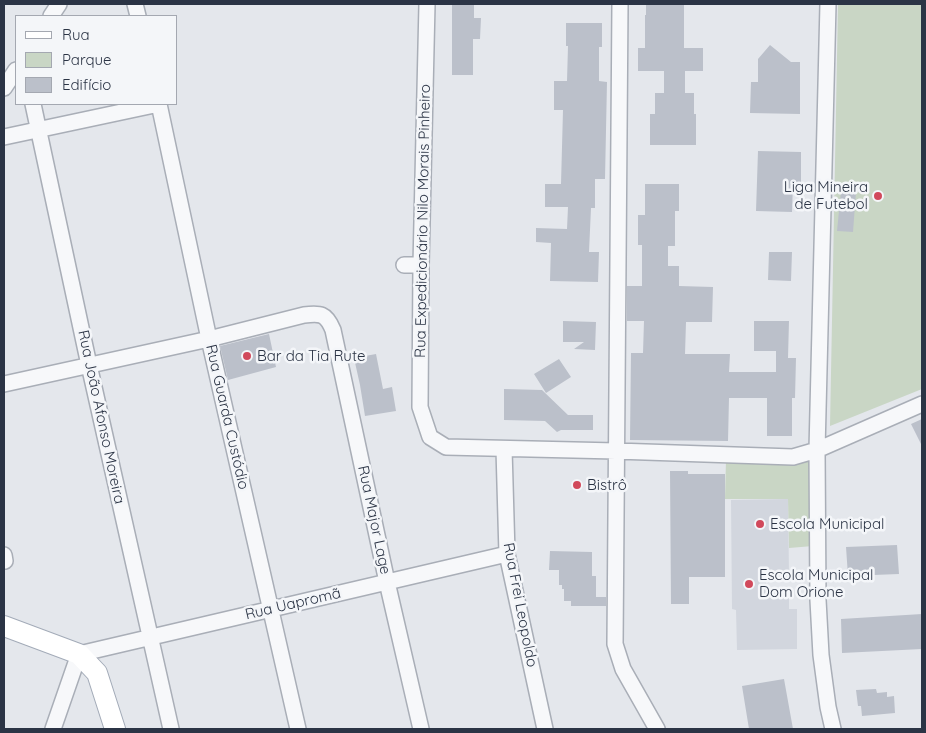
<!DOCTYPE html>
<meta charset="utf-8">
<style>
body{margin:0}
#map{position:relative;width:926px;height:733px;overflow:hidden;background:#e4e7ec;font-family:Quicksand,sans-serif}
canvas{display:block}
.frame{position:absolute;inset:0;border:5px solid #2b3445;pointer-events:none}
.legend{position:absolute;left:15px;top:15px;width:162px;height:90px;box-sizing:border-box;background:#f4f6f9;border:1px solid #a4a8b1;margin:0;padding:6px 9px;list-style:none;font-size:15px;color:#2b3445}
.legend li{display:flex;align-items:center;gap:10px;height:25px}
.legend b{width:25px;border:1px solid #a4a8b1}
</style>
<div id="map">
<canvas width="926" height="733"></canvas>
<div class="frame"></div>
<ul class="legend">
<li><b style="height:6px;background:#fff"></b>Rua</li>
<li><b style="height:14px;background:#c9d6c5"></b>Parque</li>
<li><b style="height:14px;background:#bbc0ca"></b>Edifício</li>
</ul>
</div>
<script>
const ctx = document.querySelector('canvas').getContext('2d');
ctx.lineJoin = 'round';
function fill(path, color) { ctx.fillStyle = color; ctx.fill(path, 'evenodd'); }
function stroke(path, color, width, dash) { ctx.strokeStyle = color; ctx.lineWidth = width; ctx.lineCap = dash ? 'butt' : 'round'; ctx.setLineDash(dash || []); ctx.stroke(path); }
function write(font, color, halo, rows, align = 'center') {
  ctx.font = font + ' Quicksand,sans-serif'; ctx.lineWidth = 5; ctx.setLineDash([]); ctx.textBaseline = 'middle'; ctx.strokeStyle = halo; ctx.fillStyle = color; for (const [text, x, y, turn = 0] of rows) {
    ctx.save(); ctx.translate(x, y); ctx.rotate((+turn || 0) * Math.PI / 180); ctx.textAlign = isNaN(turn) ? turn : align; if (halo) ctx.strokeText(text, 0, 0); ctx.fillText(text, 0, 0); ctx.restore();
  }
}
fill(new Path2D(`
 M 788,499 L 789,575 L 766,575 L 766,593 L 789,594 L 789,609 L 797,609 L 797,649 L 737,650 L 736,610 L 732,609 L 731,500 Z`), '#d2d6de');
fill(new Path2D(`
 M 838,4 L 922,4 L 922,389 L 830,426 Z
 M 816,453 L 813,546 L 789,548 L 788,499 L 725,499 L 726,460 Z`), '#c9d6c5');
fill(new Path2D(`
 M 452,4 L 474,4 L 474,18 L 481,18 L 480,39 L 473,39 L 473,75 L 452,75 Z
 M 646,4 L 684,4 L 684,48 L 703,48 L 703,71 L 685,71 L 685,93 L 694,93 L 694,114 L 696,114 L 696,145 L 650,145 L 650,114 L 655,114 L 655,93 L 664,93 L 664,71 L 638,71 L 638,48 L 645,48 L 645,15 L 646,15 Z
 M 566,23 L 602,23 L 602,47 L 599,47 L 599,81 L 607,82 L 605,179 L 595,179 L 595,208 L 591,208 L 589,252 L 599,252 L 598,282 L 550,281 L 551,243 L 536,242 L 536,228 L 567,229 L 568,207 L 545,207 L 545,184 L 561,184 L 563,110 L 554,110 L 554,81 L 567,81 L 568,46 L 566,46 Z
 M 770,45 L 791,62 L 800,62 L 800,114 L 750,113 L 751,82 L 758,82 L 758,59 Z
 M 758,151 L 801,152 L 801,183 L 793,183 L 792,212 L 756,211 Z
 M 645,184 L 679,184 L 679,211 L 675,211 L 675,246 L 668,246 L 668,266 L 679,266 L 679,286 L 713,287 L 712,322 L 686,322 L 685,354 L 730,354 L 729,372 L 776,372 L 776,351 L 754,351 L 754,321 L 789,321 L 788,358 L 796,358 L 795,398 L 792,398 L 792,436 L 767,436 L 767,398 L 729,398 L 728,441 L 630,440 L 631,353 L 643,353 L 644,321 L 627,321 L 627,286 L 642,286 L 642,245 L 638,245 L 638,215 L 645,215 Z
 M 841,191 L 856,192 L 853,232 L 837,231 Z
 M 769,252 L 792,252 L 791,281 L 768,280 Z
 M 563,321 L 596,322 L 595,350 L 574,349 L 584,342 L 563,342 Z
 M 269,334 L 276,367 L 228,380 L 220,346 Z
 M 376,354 L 383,389 L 392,387 L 396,411 L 365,416 L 360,385 L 354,358 Z
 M 559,359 L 571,377 L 546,393 L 534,374 Z
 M 504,389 L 542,390 L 568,415 L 593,415 L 593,430 L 561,430 L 557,432 L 545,421 L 504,420 Z
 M 922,419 L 922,446 L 911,424 Z
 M 670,471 L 688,471 L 688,474 L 725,474 L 725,577 L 689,577 L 689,604 L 671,604 Z
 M 897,545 L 899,574 L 848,576 L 846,547 Z
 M 550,551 L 592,552 L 592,576 L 596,576 L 596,597 L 606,597 L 606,606 L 571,606 L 571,601 L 564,601 L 564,589 L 562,589 L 562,585 L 559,585 L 559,570 L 549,570 Z
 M 922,614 L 922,649 L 842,653 L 841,619 Z
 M 784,679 L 793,729 L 749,729 L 742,686 Z
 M 876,689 L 877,693 L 887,692 L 887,697 L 894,696 L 895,713 L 862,716 L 861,706 L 858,706 L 856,690 Z`), '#bbc0ca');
const minor = new Path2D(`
 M 135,4 L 138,16
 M 427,4 L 421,265 L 420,407 L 430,437 L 446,447 L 616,451 L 793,457 L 817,450 L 922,404
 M 620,4 L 615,644 L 623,669 L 657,729
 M 828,4 L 817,450 L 818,600 L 821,655 L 828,707 L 833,729
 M 51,16 L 59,4
 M 4,88 L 16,70
 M 33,104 L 89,365 L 171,729
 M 159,104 L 209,339 L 298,729
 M 4,137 L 159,104
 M 404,265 L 421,265
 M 4,384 L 209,339 L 304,315 C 320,313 326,313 333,330 L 387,582 L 421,729
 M 504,449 L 507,554 L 545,729
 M 4,555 L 5,561
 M 53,729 L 79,654 L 507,554`);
const major = new Path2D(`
 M 4,626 L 79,654 L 97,673 L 115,729`);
stroke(minor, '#a9aeb7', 18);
stroke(major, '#a3abb8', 22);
stroke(minor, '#f7f8fa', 15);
stroke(major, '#fff', 20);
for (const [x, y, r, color] of [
 [878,196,5,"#d1495b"],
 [247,356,5,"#d1495b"],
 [577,485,5,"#d1495b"],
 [760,524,5,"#d1495b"],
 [749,584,5,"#d1495b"]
]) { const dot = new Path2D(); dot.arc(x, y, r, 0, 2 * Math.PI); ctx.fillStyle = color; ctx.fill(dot); stroke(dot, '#f4f6f9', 2); }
write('15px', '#2b3445', '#f4f6f9', [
 ["Liga Mineira",868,187,"right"],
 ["de Futebol",868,204,"right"],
 ["Bar da Tia Rute",257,356],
 ["Bistrô",587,485],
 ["Escola Municipal",770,524],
 ["Escola Municipal",759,575],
 ["Dom Orione",759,592]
], 'left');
write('15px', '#2b3445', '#f4f6f9', [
 ["Rua Expedicionário Nilo Morais Pinheiro",423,221,-89],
 ["Rua João Afonso Moreira",101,417,78],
 ["Rua Guarda Custódio",227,417,77],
 ["Rua Major Lage",374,520,78],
 ["Rua Uapromã",293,604,-13],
 ["Rua Frei Leopoldo",520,605,79]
]);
</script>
